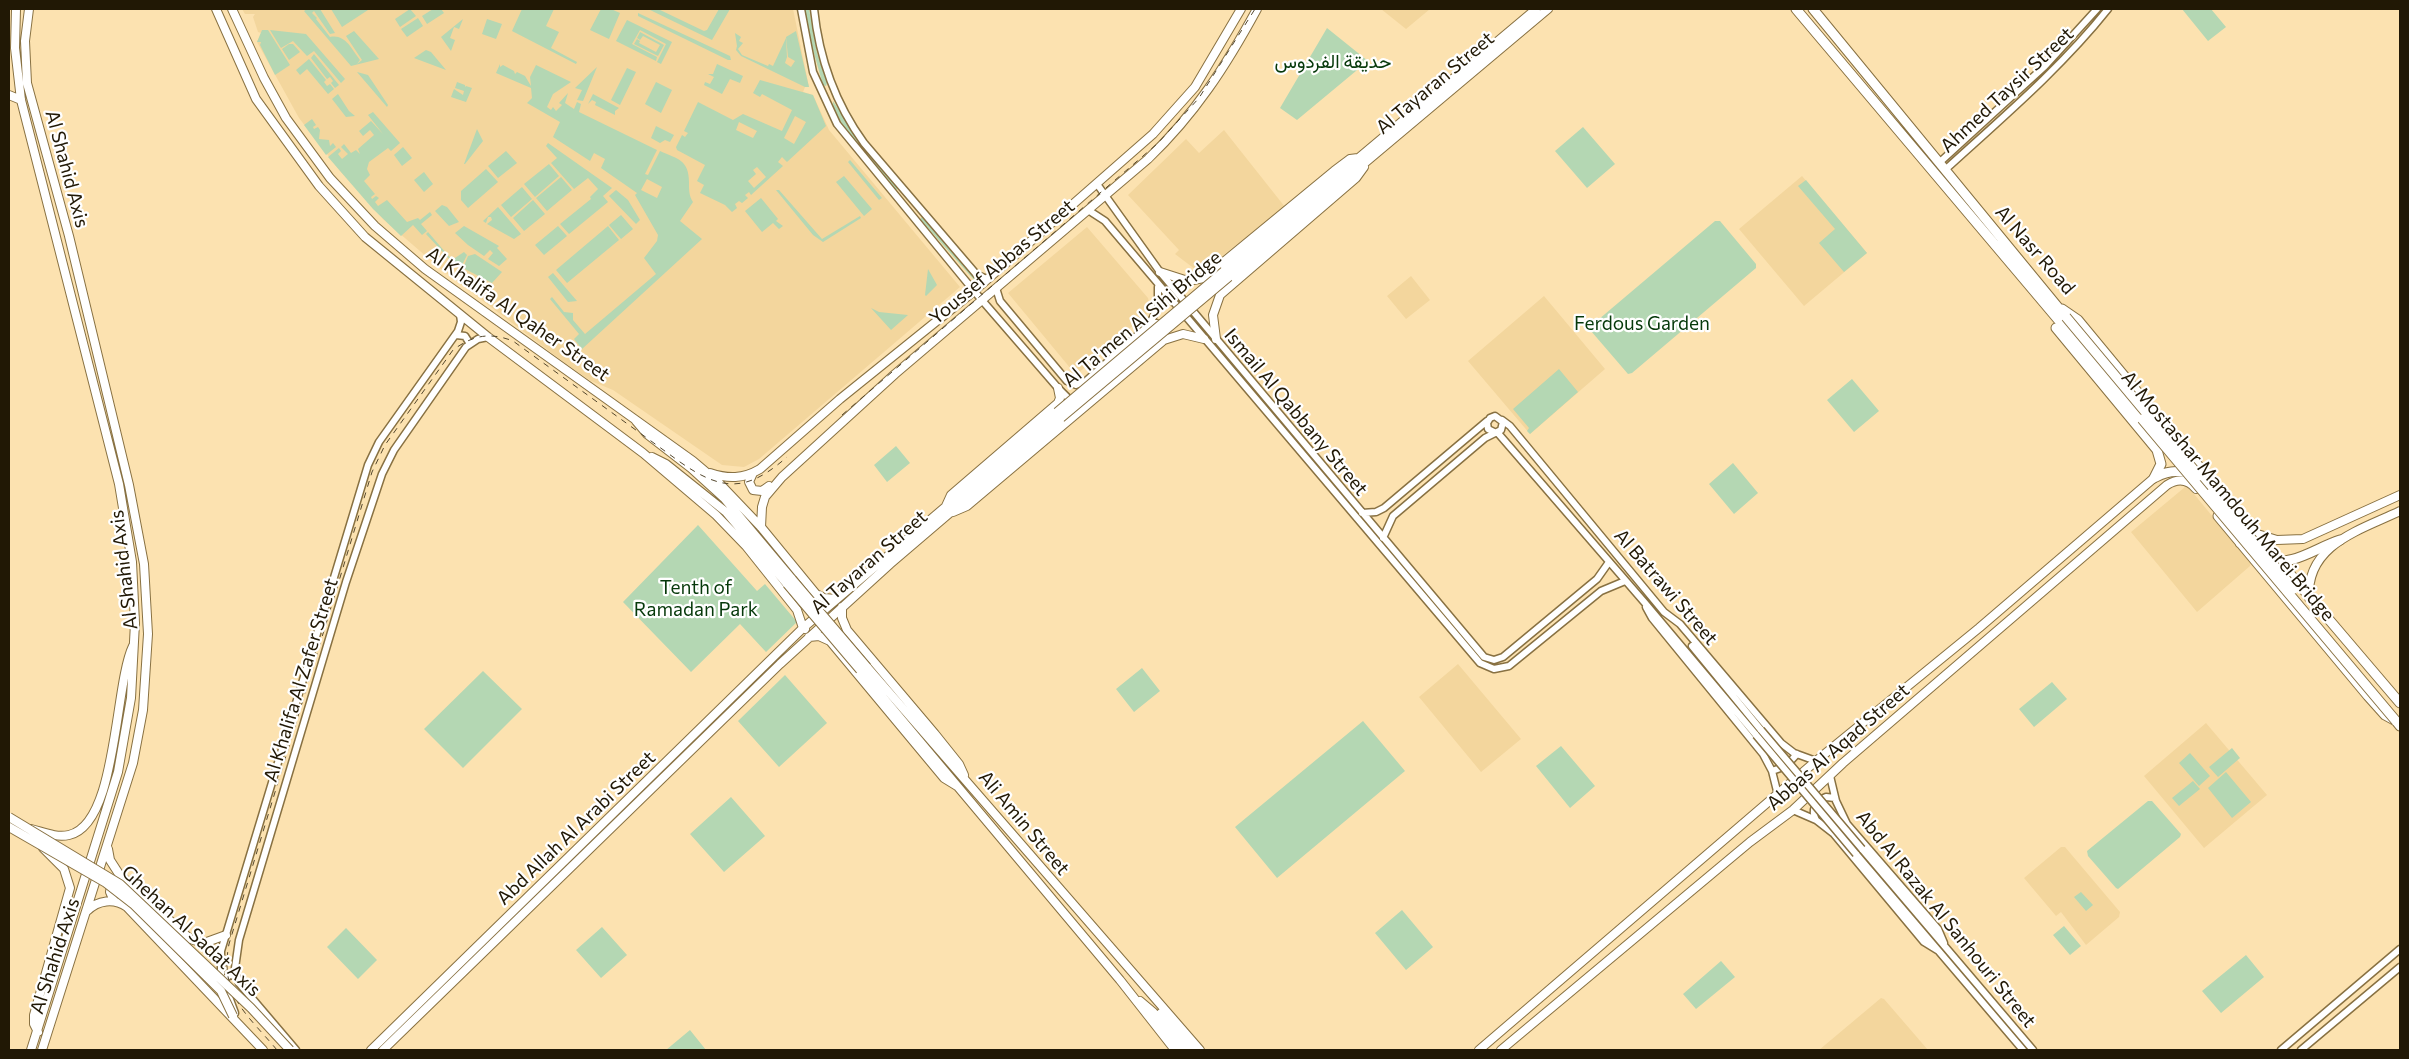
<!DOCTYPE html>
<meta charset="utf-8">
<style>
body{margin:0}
#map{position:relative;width:2409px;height:1059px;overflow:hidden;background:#fce2b0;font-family:Commissioner,sans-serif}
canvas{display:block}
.frame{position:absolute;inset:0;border:10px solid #211805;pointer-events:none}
</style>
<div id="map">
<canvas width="2409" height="1059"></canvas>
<div class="frame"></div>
</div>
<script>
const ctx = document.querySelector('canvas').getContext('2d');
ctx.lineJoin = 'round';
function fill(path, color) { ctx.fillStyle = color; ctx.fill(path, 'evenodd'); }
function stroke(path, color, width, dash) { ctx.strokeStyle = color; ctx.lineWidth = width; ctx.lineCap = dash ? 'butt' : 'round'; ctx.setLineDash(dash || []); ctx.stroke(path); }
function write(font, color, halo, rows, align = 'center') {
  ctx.font = font + ' Commissioner,Vazirmatn,sans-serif'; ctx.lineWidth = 4.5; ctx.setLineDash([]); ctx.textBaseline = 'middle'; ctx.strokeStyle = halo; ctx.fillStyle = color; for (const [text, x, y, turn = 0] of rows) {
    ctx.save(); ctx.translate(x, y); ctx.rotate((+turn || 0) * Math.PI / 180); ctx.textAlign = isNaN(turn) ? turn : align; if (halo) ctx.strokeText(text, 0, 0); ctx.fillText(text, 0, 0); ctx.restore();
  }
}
fill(new Path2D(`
 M 242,9 L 793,9 L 809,87 L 805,87 L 803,92 L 813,95 L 829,130 L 960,287 L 759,459 L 744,467 L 722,465 L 613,390 L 591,381 L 565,363 L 442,270 L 384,220 L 340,171 L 299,118 L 257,42 L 261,33 L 258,32 L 253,17 L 255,14 L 245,14 Z
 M 1381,9 L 1430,9 L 1406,29 Z
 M 1224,130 L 1285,207 L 1200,273 L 1175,254 L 1179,250 L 1128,195 L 1186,139 L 1199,153 Z
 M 1802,176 L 1867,253 L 1804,306 L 1739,229 Z
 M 1087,227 L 1148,298 L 1151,310 L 1076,375 L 1008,293 Z
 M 1411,276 L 1430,300 L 1406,319 L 1387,296 Z
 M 1544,296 L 1605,369 L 1530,434 L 1468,361 Z
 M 2185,487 L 2189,488 L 2251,563 L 2250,566 L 2197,612 L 2131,532 Z
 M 1458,664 L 1521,739 L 1481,772 L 1419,697 Z
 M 2206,723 L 2267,795 L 2204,848 L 2144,776 Z
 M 2061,847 L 2065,847 L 2120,912 L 2119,917 L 2086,945 L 2061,912 L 2056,916 L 2024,878 Z
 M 1881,998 L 1884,999 L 1928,1050 L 1819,1050 Z`), '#f3d69d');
fill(new Path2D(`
 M 307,9 L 320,9 L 335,33 L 330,34 L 314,11 L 312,13 L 317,18 L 316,19 L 330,37 C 345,34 351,48 360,60 L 357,64 L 362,60 L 346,36 L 354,31 L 379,59 L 351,66 L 304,11 Z
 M 331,9 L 367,9 L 368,10 L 342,27 Z
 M 410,9 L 416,16 L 400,27 L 395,19 Z
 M 433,9 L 441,9 L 444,13 L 427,24 L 422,16 Z
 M 522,9 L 554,9 L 546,26 L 559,32 L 551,48 L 577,62 L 576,64 L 512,31 Z
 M 601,9 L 611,9 L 620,13 L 609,39 L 590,30 Z
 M 648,9 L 658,9 L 704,31 L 707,30 L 719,9 L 730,9 L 712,40 Z
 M 805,9 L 809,9 L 817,53 L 827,83 L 826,86 L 823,85 L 809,36 Z
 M 2182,9 L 2211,9 L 2226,27 L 2208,41 Z
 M 638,13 L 730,56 L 731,60 L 728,60 L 638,16 Z
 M 418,18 L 423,26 L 407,37 L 401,29 Z
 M 463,19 L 459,29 L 454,27 L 450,38 L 455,40 L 451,51 L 441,37 Z
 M 487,19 L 502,24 L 496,39 L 482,34 Z
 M 627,20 L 672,42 L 661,64 L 657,62 L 666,44 L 640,30 L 632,44 L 657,57 L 656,61 L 616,41 Z
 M 1327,28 L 1368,61 L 1297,120 L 1280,108 Z
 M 262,30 L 268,30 L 290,65 L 275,75 L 260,45 L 261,42 L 257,42 Z
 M 270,30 L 306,34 L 345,79 L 341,83 L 314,51 L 307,56 L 293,41 L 281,48 Z
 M 796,31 L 809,87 L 805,87 L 741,56 L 736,50 L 737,46 L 735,33 L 741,37 L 739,41 L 743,43 L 738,49 L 742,55 L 768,66 L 769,64 L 773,66 L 786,38 L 787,57 L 785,63 L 791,67 L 795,61 L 788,57 L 786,37 Z
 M 640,32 L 664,45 L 658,56 L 634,44 L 637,39 L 640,41 L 639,43 L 656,52 L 660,45 L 643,36 L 640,40 L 637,38 Z
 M 289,44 L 293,44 L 300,52 L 289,60 L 282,49 Z
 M 426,50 L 431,52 L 446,70 L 414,58 Z
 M 314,54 L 339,85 L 335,88 L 331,83 L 333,81 L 330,77 L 327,79 L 311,58 Z
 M 309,59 L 326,80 L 324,82 L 327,86 L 330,84 L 334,89 L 328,94 L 307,69 L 300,75 L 296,70 Z
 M 500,64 L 500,67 L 503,65 L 514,71 L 515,74 L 517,72 L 525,76 L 531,86 L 530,77 L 536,65 L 571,82 L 553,94 L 547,107 L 551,110 L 553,107 L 556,111 L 562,105 L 559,103 L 568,93 L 565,103 L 574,109 L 577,102 L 581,104 L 579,112 L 657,150 L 645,174 L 648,175 L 660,151 C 678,159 689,160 689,182 C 689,190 689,196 693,202 L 680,221 L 702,239 L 582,349 L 574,339 L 579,334 L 550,299 L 552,297 L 564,312 L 573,313 L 573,320 L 585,334 L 656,274 L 644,258 L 657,241 L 658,235 L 635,195 L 637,193 L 601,168 L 605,159 L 594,153 L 590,161 L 553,137 L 560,122 L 527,103 L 532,98 L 531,88 L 496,73 ZM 647,179 L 662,187 L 657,198 L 641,190 Z
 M 717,64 L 743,76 L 740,83 L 730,79 L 722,94 L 704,85 L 705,82 L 710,84 L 714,77 L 708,74 L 713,74 Z
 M 597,67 L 583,101 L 577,100 L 582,90 L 575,88 Z
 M 627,68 L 636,72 L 620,105 L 611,100 Z
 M 357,72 L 368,75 L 388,105 L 387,107 Z
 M 760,80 L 813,95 L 826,126 L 787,162 L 782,157 L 778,162 L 783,166 L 751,195 L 749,192 L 745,195 L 748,198 L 742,203 L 739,201 L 735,204 L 737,208 L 732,212 L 725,205 L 700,193 L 704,185 L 697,181 L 705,165 L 677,150 L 676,147 L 682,135 L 685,137 L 688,133 L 684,131 L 698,102 L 733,120 L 743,114 L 782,131 L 792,110 L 762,94 L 760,97 L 753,93 ZM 795,116 L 806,122 L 794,144 L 784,138 ZM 739,122 L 757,131 L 753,138 L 736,130 ZM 757,167 L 766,177 L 754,188 L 748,181 L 756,174 L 753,170 Z
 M 457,82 L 465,85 L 465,87 L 466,86 L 472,88 L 466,102 L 451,97 L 454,89 L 463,95 L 464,91 L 455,88 Z
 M 656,82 L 672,90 L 661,113 L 645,104 Z
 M 338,94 L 349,111 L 355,116 L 346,117 L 332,99 Z
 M 593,94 L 619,108 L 615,111 L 615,115 L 595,105 L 596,102 L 592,100 L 588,104 Z
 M 833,101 L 858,139 L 898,187 L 897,190 C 884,182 830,115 833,101 Z
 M 373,112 L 400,143 L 391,151 L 388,148 L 369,162 L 367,169 L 370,175 L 364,181 L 375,194 L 371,197 L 372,199 L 376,196 L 379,198 L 375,202 L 378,206 L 387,200 L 407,222 L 418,218 L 420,220 L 430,212 L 432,215 L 421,224 L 427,231 L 422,235 L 413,225 L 401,236 L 373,209 L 328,157 L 339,148 L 341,151 L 338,154 L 342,159 L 348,154 L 341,147 L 344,144 L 351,153 L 356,150 L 360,154 L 358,149 L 374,135 L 370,130 L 363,136 L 359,131 L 371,121 L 383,134 L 368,115 Z
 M 312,119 L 316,125 L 313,127 L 314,129 L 318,127 L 320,130 L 319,139 L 329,140 L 330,146 L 333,143 L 336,147 L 326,155 L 304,125 Z
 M 656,126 L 674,135 L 670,142 L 665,140 L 660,143 L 651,138 Z
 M 1583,127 L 1615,164 L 1587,188 L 1555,151 Z
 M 477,129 L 483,141 L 465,164 L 464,164 Z
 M 548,143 L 612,188 L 603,196 L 608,202 L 569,234 L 560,224 L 591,199 L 590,197 L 598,189 L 588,178 L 574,189 L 551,163 L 557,158 L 546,146 Z
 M 403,147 L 412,158 L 402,166 L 394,155 Z
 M 506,151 L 517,163 L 498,178 L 488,166 Z
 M 850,160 L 882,198 L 879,200 L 848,162 Z
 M 549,164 L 559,176 L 535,197 L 524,184 Z
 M 486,169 L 498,182 L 468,208 L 461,200 L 461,191 Z
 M 424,172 L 433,184 L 424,192 L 414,180 Z
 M 844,176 L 872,209 L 864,216 L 836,182 Z
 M 561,177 L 572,190 L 547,211 L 536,198 Z
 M 1806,180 L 1867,253 L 1844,272 L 1819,243 L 1835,229 L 1798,186 Z
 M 522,187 L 532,199 L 511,217 L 501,205 Z
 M 616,190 L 628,200 L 640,220 L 636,224 L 609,196 Z
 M 776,190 L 779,190 L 822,239 L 860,216 L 861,218 L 823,242 L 813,235 Z
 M 761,198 L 778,219 L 776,221 L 783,226 L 779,229 L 773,223 L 762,232 L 745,211 Z
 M 533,200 L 545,214 L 524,231 L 513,218 Z
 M 442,205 L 447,207 L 459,222 L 449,226 L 435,211 Z
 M 498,207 L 521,234 L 514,239 L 487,224 L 492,220 L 491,217 L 488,217 L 486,223 L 483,221 Z
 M 621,215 L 633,229 L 621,239 L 609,225 Z
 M 923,216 L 977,278 L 975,281 L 920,219 Z
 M 1715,221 L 1720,221 L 1756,264 L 1756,268 L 1632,373 L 1628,374 L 1591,331 L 1592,325 Z
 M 464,226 L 499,246 L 497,248 L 507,259 L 499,266 L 488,259 L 493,253 L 490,250 L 484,256 L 468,245 L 455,233 Z
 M 558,226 L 567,236 L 544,255 L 535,245 Z
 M 608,226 L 619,240 L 567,283 L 556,270 Z
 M 428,232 L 452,260 L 464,252 L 467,255 L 461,267 L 454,264 L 426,234 Z
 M 475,254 L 502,272 L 492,283 L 463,268 L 468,256 Z
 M 928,269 L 937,285 L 926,296 L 925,295 Z
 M 553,273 L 577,301 L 568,302 L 548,277 Z
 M 871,308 L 879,312 L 908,315 L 891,330 Z
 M 1559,369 L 1578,392 L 1530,434 L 1527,431 L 1529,428 L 1513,409 Z
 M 1852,379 L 1879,411 L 1854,432 L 1827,400 Z
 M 896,446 L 910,463 L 887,482 L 874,465 Z
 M 1733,463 L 1758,493 L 1734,514 L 1709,484 Z
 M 698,525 L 757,591 L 765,584 L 797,622 L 766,652 L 740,624 L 691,672 L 623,602 Z
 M 1142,668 L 1160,691 L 1134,712 L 1116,689 Z
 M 483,671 L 522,709 L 463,768 L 424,729 Z
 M 785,675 L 827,723 L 779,767 L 738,721 Z
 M 2052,682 L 2067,699 L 2034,727 L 2019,709 Z
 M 1363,721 L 1405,771 L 1277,878 L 1235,827 Z
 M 1561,746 L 1595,786 L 1570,808 L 1536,766 Z
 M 2232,748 L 2240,758 L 2218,777 L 2209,767 Z
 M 2190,753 L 2210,776 L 2199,786 L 2179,763 Z
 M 2226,772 L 2251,802 L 2232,818 L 2208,788 Z
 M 2193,781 L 2200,789 L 2179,806 L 2172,798 Z
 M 731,797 L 765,836 L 724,872 L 690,834 Z
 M 2148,801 L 2152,801 L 2181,834 L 2180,837 L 2118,889 L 2116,888 L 2088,856 L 2087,851 Z
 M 2081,892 L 2093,905 L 2086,911 L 2074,897 Z
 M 1402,910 L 1433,947 L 1406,970 L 1375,933 Z
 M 2064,926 L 2081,946 L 2070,955 L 2053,935 Z
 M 602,927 L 627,955 L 601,978 L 576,950 Z
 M 346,928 L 377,960 L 358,979 L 327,947 Z
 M 2246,955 L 2264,977 L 2221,1013 L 2202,991 Z
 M 1721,961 L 1735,977 L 1696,1009 L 1683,994 Z
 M 690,1030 L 706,1050 L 666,1050 Z`), '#b4d7b3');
const minor = new Path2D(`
 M 801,9 L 813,72 L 837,124 L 974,291 L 1058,388 L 1074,404
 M 814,9 C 819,57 835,103 864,143 L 977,275 L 987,279
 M 1940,162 L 2045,66 L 2097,9
 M 1946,169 C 2002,118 2061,68 2108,9
 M 1097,184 L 1160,272 L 1484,657 L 1494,660 L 1503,657 L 1597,579 L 1609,562
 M 1088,210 L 1105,221 L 1480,663 L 1494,669 L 1509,666 L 1601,591 L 1625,581
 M 996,288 L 1000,301 L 1067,381 L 1076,385 L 1086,381 L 1150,324 L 1158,306 L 1158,287
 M 456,335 L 465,336 L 470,344
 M 1502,420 L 1510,426 L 1664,612 L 1680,624 L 1781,743 L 1794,753 L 1816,761
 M 1497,432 L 1645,603 L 1756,735
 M 1362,513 L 1376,512 L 1384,508 L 1487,421
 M 1383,538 L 1393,516 L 1485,438 L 1501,430 L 1503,422 L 1495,416 L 1490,418 L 1487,423 L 1488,429 L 1494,432
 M 1646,607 L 1652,618 L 1763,754 L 1772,771 L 1778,795
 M 1692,646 L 1761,730
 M 1772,771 L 1786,766 L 1797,754
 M 1830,776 L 1836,801 L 1847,824 L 1938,929 L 1944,943
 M 1793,810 L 1816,820 L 1834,834 L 1924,942 L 1937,950
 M 1816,820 C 1811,810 1815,801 1826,797 L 1835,798
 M 1862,849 L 2033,1050
 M 1856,854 L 2023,1050
 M 223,982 L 229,975 L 236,976
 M 235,1013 L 221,975 L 221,951 L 368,465 L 379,442 L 458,331 L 461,322 L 460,314
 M 296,1050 L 239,983 L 235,968 L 239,940 L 346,582 L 382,474 L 394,450 L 466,347 L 478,339 L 488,337
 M 2281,1050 L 2400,949
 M 2301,1050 L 2400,967`);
const major = new Path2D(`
 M 16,9 L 15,48 L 21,100 L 119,484 L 132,562 L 135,623 L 131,698 L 118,772 L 31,1050
 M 29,9 L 25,41 L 27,83 L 69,236 L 129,485 L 144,564 L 148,634 L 143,710 L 133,763 L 42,1050
 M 216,9 L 256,99 L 319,186 L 365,237 L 488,337 L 643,453 L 716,515 L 746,546 L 797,610 L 803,628 L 805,629
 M 232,9 L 264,78 L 286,118 L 330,178 L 375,226 L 425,269 L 693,461 L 719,483 L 761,527 L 816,594 L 824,598 L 836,599
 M 9,95 L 21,100
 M 1224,271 L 1536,9
 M 1160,272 L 1188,281 L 1204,278 L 1334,171 L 1350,159 L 1358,158
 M 1229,277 L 1548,9
 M 1150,324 L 1157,324 L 1163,328
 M 1216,339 L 1213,315 L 1220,295 L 1356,178 L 1364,167
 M 636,421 L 647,434 L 691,468 L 724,498 L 792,579
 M 652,457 L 666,464 L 726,512 L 787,584
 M 710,473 C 728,479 743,479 760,469 L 840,399 L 974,291 L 1153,134 L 1195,87 L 1241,9
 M 753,473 L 749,482 L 753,490 L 762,491 L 769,486
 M 946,506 L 951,495 L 1058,403 L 1060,398 L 1058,388
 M 953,512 L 967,506 L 1164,340 L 1183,334 L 1204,339
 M 761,527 L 762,507 L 765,497 L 782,477 L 895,374 L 1148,159 C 1195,114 1226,66 1257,9
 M 2254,533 L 2277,540 L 2303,539 L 2400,495
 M 2309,598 C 2306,544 2361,530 2400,511
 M 842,607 L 842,618 L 847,630 L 935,734 L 959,764 L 964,775
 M 809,637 L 819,636 L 830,641 L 944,778 L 957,786
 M 867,667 L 1200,1050
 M 860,670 L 1120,980 L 1175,1050
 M 31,829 C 43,832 56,838 69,835 C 118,824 114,685 133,646
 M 108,849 L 110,860 L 119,874 L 190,939 L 204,943 L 226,935
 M 112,881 L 110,892 L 114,901
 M 87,911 C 98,900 114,898 127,907 L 263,1050
 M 1140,1001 L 1153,1012 L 1184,1050
 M 1161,1013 L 1191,1050
 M 38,1032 L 34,1024 L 34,1015 L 70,888 L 64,869 L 43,848
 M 371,1050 L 803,628 L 1057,412
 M 383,1050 L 780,664 L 890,564 L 1061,418
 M 1479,1050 L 1816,761 L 1979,628 L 2154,478
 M 1501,1050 L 1750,842 L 1793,810 L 1843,763 L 2167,485 C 2178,478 2188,479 2196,489`);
const highway = new Path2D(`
 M 1796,9 L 2142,419
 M 1813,9 L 2066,317
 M 2062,309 L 2078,320 L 2254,533 L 2252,542 L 2249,545 L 2240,543
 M 2056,328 L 2157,450 L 2161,464 L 2154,478
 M 2156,477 C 2178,465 2194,474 2213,487
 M 2218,516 L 2368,696 L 2385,715 L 2396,721 L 2400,726
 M 2265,560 C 2293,567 2315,548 2340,540
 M 2278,576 L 2285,574 L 2291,575 L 2400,703`);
stroke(minor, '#887142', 9);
stroke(major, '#887142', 10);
stroke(highway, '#887142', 11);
stroke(minor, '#fff', 6);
stroke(major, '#fff', 8);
stroke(highway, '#fff', 9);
stroke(new Path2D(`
 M 842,415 L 1157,144 L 1199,98 L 1255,9
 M 277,1050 C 247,1014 219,995 229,944 L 372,472 L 385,445 L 453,350 C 473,335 490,332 513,341 L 680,462 C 723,492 747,492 787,457`), '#54472d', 1, [6, 6]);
const minorBridge = new Path2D(`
 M 1761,730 L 1862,849
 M 1756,735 L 1856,854`);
const majorBridge = new Path2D(`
 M 1057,412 L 1224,271
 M 1061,418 L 1229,277
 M 792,579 L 867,667
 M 787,584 L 860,670
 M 9,817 L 120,884 L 251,1008 L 290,1050
 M 9,827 L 106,883 L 133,904 L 221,991 L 233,1016`);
const highwayBridge = new Path2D(`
 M 2066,317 L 2199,476
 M 2142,419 L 2396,721
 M 2212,492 L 2294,589`);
stroke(minorBridge, '#887142', 9, []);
stroke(majorBridge, '#887142', 10, []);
stroke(highwayBridge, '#887142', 11, []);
stroke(minorBridge, '#fff', 6);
stroke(majorBridge, '#fff', 8);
stroke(highwayBridge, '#fff', 9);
write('19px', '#06390a', '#fff', [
 ["حديقة الفردوس",1333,62],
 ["Ferdous Garden",1642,324],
 ["Tenth of",696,588],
 ["Ramadan Park",696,610]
]);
write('19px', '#211805', '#fff', [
 ["Al Tayaran Street",1435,83,-40],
 ["Ahmed Taysir Street",2007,90,-43],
 ["Al Shahid Axis",67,169,75],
 ["Al Nasr Road",2035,250,49],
 ["Youssef Abbas Street",1002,262,-40],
 ["Al Khalifa Al Qaher Street",518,314,35],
 ["Al Ta'men Al Sihi Bridge",1142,319,-40],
 ["Ismail Al Qabbany Street",1296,412,50],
 ["Al Mostashar Mamdouh Marei Bridge",2228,496,50],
 ["Al Tayaran Street",869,562,-41],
 ["Al Shahid Axis",124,570,-97],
 ["Al Batrawi Street",1666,587,49],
 ["Al Khalifa Al Zafer Street",301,680,-73],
 ["Abbas Al Aqad Street",1838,747,-41],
 ["Ali Amin Street",1024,823,50],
 ["Abd Allah Al Arabi Street",576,828,-44],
 ["Abd Al Razak Al Sanhouri Street",1946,919,51],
 ["Ghehan Al Sadat Axis",191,931,43],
 ["Al Shahid Axis",55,956,-72]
]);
</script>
